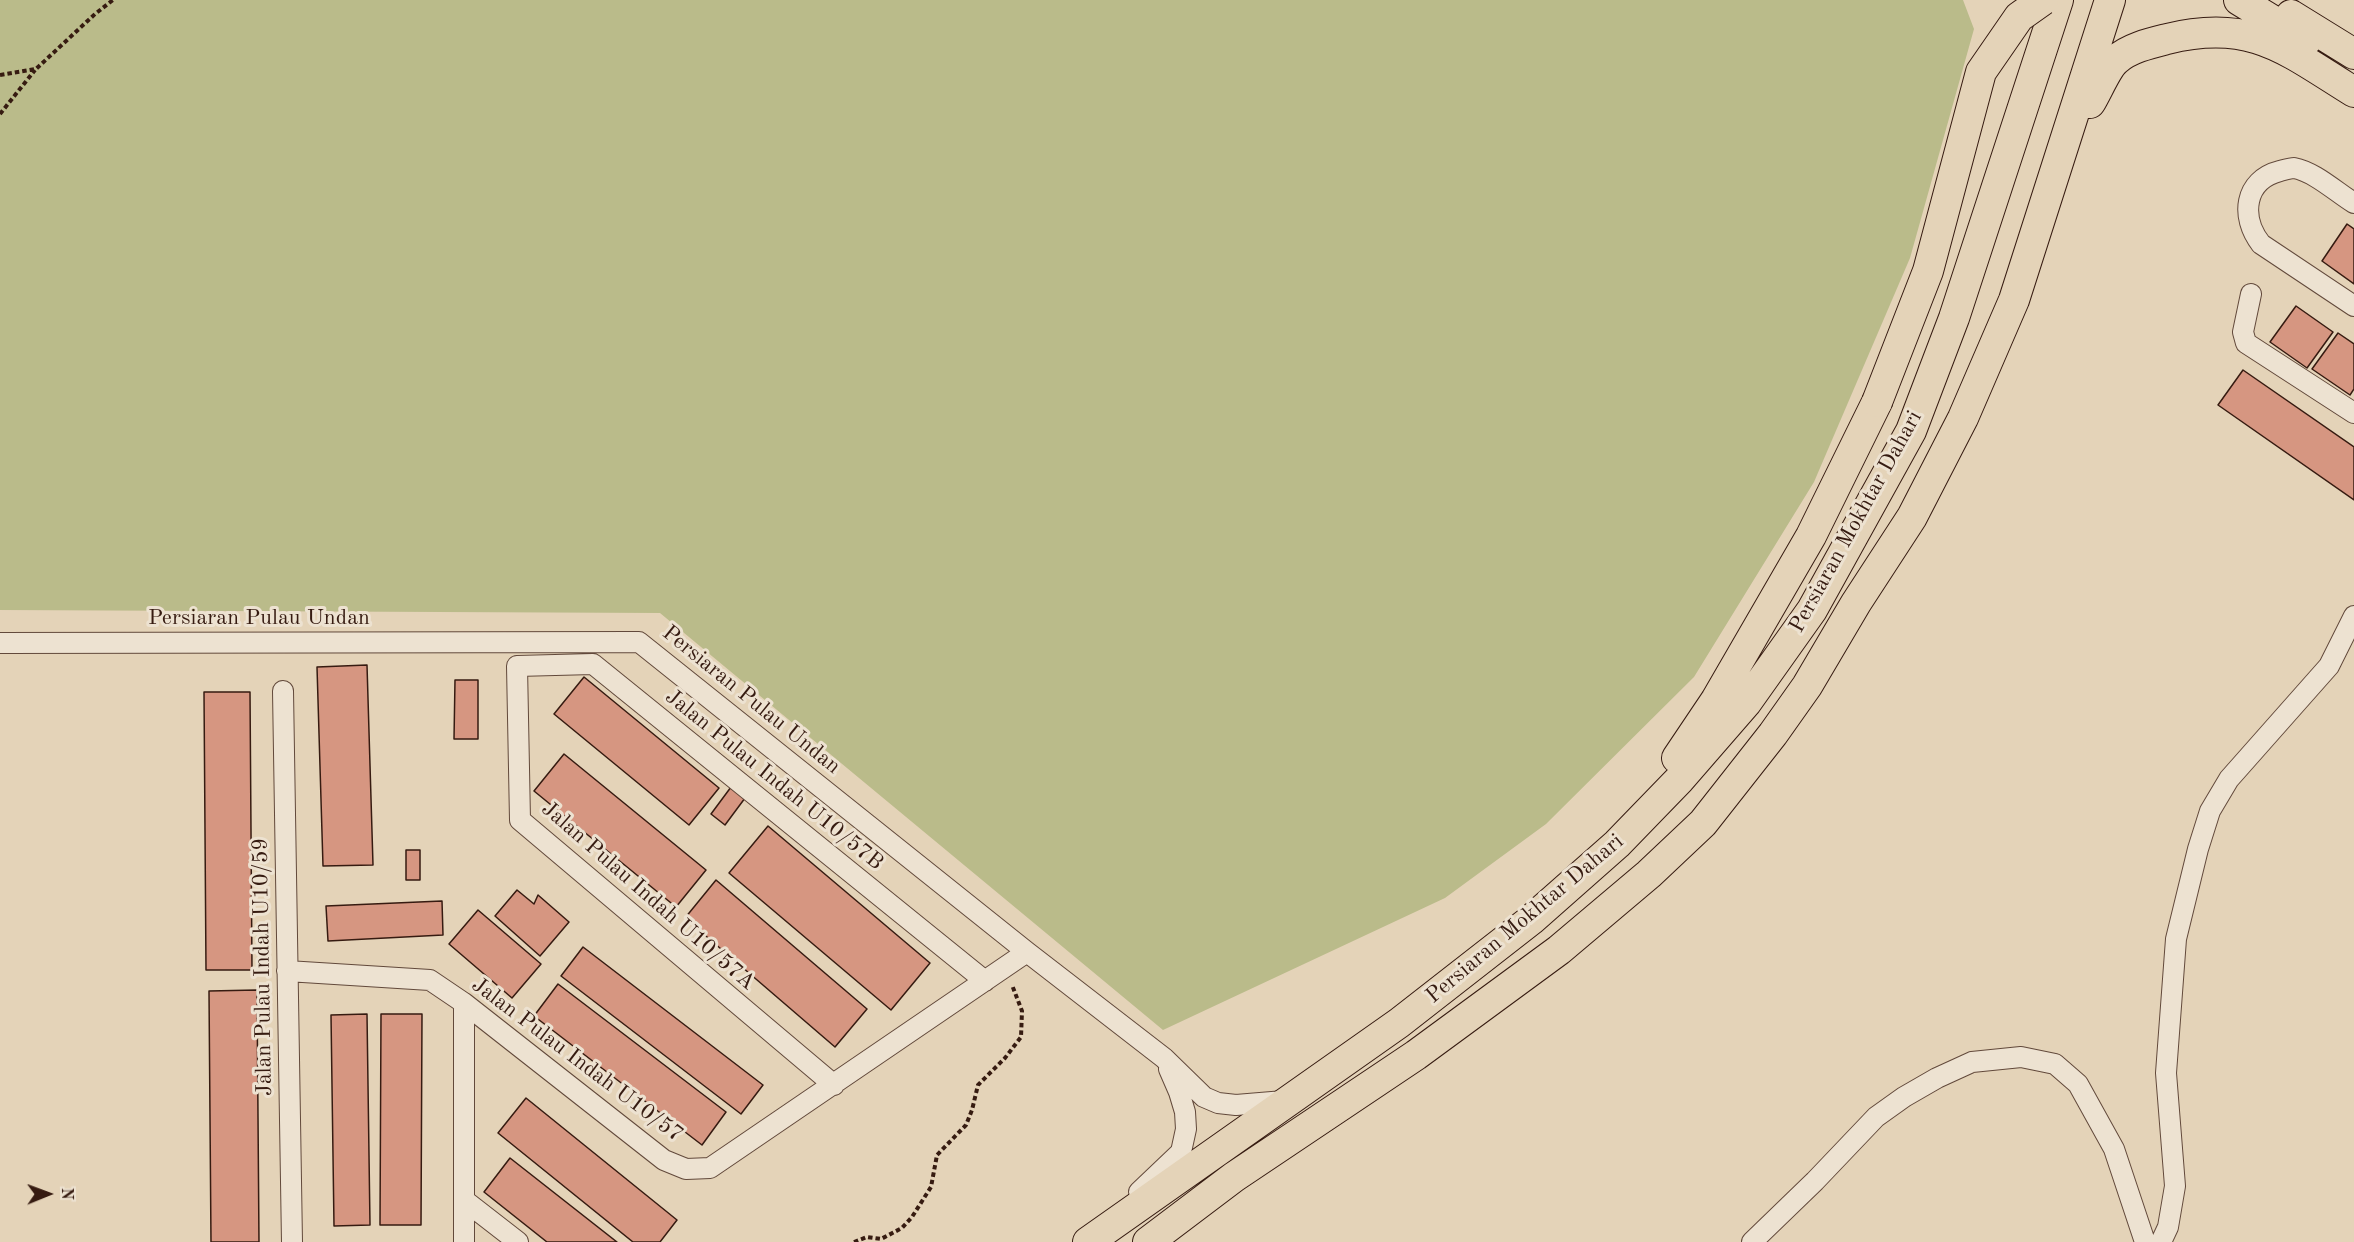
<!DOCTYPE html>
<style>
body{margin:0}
#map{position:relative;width:2354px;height:1242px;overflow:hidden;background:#e4d3b8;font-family:"Old Standard TT",serif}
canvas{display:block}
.north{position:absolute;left:18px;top:1164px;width:60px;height:60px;-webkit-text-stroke:4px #ede2d1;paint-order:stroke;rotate:89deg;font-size:16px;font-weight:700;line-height:24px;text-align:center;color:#361b11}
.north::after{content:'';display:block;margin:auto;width:21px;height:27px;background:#361b11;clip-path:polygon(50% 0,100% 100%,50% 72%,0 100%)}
</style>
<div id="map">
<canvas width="2354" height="1242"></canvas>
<div class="north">N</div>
</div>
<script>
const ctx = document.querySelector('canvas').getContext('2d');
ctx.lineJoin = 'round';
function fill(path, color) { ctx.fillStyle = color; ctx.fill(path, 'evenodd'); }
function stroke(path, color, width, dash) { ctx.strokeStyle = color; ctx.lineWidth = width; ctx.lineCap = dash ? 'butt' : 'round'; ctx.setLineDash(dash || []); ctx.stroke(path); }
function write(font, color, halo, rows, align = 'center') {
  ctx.font = font + ' "Old Standard TT",serif'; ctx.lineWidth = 6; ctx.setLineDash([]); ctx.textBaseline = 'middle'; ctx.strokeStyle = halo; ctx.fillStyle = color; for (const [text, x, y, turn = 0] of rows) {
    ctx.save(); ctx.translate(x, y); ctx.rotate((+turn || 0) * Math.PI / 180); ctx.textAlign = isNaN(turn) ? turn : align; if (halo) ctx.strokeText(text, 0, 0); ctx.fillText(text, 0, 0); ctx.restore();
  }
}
fill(new Path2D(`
 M 0,0 L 1963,0 L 1974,29 L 1910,258 L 1814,482 L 1694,677 L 1546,824 L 1445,898 L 1163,1030 L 660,613 L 0,610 Z`), '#babb8a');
const building = new Path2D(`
 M 2347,224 L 2354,229 L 2354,284 L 2322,261 Z
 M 2296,306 L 2333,332 L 2307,368 L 2270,342 Z
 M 2338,333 L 2354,344 L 2354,389 L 2350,395 L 2312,369 Z
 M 2243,370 L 2354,447 L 2354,500 L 2218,405 Z
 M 367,665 L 373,865 L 323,866 L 317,667 Z
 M 584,677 L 719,788 L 689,825 L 554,714 Z
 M 455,680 L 478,680 L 478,739 L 454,739 Z
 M 204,692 L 250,692 L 252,970 L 206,970 Z
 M 564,754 L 706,870 L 676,907 L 534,791 Z
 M 734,783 L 748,794 L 725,825 L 711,814 Z
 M 768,826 L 930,963 L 891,1010 L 729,873 Z
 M 406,850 L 420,850 L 420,880 L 406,880 Z
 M 716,880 L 867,1009 L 835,1047 L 685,918 Z
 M 517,890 L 534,904 L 538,895 L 569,922 L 540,956 L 495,916 Z
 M 442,901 L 443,935 L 328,941 L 326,906 Z
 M 478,910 L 541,964 L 512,998 L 449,944 Z
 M 583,947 L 763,1085 L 741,1114 L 561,976 Z
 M 558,984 L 726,1112 L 702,1145 L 534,1016 Z
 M 257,990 L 259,1242 L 211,1242 L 209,991 Z
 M 367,1014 L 370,1225 L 334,1226 L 331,1015 Z
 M 381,1014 L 422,1014 L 421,1225 L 380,1225 Z
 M 526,1098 L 677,1220 L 660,1242 L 633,1242 L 498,1133 Z
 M 510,1158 L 617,1242 L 547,1242 L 484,1192 Z`);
fill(building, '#d69681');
stroke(building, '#361b11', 1.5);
const street = new Path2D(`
 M 2354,203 C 2336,192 2315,172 2294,168 C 2290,168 2284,170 2280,171 C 2244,180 2240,217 2261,244 L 2354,306
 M 2251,294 L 2243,332 L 2246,343 L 2354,413
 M 0,643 L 639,642 L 1027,952 L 1164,1058 L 1204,1097 L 1218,1103 L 1236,1105 L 1284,1101
 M 283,691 L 292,1242
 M 287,971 L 430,980 L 464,1003 L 664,1160 L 686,1169 L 710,1168 L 1027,952
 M 464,1003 L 464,1242
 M 834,1085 L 520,820 L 517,666 L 593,664 L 985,981
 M 1139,1192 L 1181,1152 L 1186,1129 L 1185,1112 L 1179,1092 L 1169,1069
 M 464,1200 L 518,1242
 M 1752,1242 L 1815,1181 L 1876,1117 L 1904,1097 L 1937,1078 L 1972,1062 L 2021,1057 L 2055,1064 L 2078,1084 L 2114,1149 L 2145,1242
 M 2161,1242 L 2168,1227 L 2175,1186 L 2166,1073 L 2176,939 L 2198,849 L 2210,811 L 2229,779 L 2329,666 L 2354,616`);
const primary = new Path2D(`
 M 2239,0 L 2306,41
 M 2291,15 L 2354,54
 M 2090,103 C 2097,92 2107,67 2116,60 C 2129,48 2151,43 2167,39 C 2252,18 2286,50 2354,92
 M 1677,758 L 1716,700 L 1811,536 L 1877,402
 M 1088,1242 L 1399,1023 L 1531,920 L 1617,844 L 1680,779 L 1746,703 L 1812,610 L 1911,431 L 1954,318 L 2058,0
 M 1148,1242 L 1234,1177 L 1416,1055 L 1559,950 L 1649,874 L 1703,823 L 1773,734 L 1807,686 L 1856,603 L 1912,517 L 1963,418 L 2014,300 L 2110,0`);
stroke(street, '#62493b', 22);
stroke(primary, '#361b11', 32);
stroke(new Path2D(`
 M 0,75 L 36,69 L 95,14 L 113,0
 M 0,114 L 35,70
 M 854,1242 L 867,1237 L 881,1239 L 902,1228 L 912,1217 L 931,1187 L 937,1155 L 966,1125 L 972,1110 L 978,1085 L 1005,1058 L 1021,1037 L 1022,1011 L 1012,985`), '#361b11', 4, [4.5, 3]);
stroke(street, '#ede2d1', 20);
stroke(primary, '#e4d3b8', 30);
const primaryBridge = new Path2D(`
 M 1877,402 L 1928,271 L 1981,72 L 2019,17 L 2043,0`);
stroke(primaryBridge, '#361b11', 32, []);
stroke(primaryBridge, '#e4d3b8', 30);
write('22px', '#361b11', '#ede2d1', [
 ["Persiaran Mokhtar Dahari",1856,522,-61],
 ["Persiaran Pulau Undan",259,618],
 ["Persiaran Pulau Undan",751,700,39],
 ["Jalan Pulau Indah U10/57B",774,780,39],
 ["Jalan Pulau Indah U10/57A",648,896,41],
 ["Persiaran Mokhtar Dahari",1525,919,-40],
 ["Jalan Pulau Indah U10/59",263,967,-91],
 ["Jalan Pulau Indah U10/57",577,1060,37]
]);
</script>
